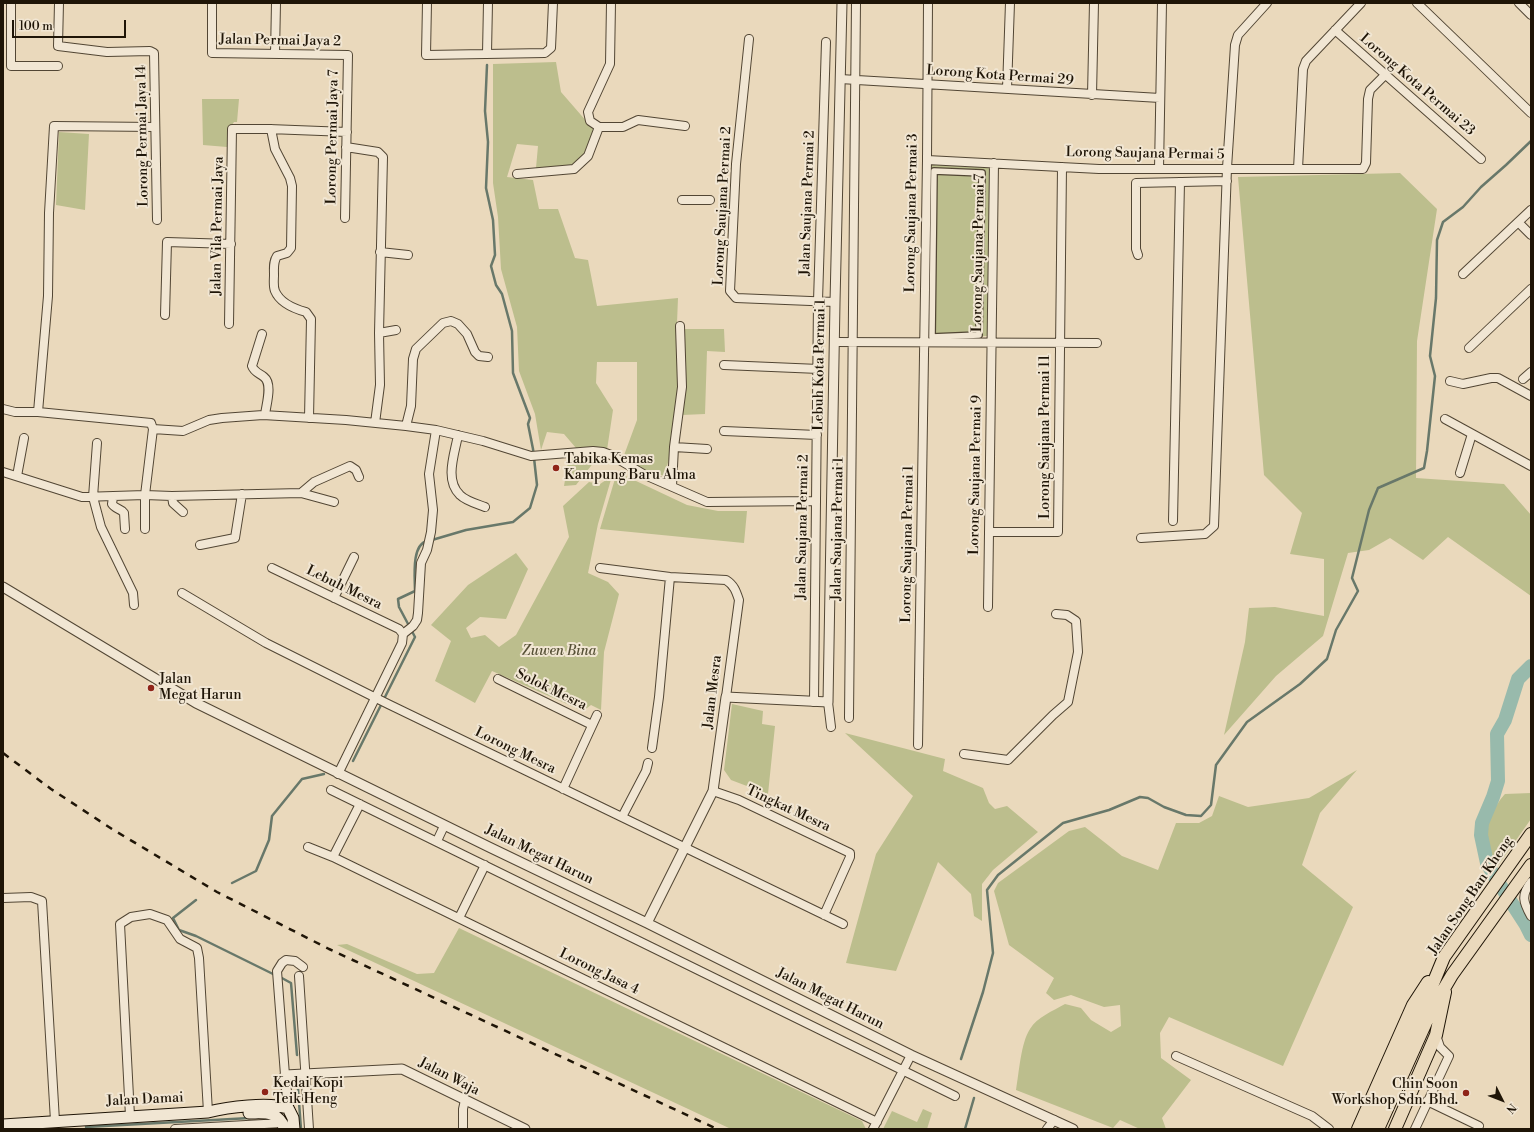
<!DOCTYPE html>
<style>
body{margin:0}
#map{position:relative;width:1534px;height:1132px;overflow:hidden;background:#ead9bc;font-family:"Libre Bodoni",serif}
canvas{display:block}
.frame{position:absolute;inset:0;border:4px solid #1f1507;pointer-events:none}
.north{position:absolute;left:1482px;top:1080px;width:40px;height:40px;-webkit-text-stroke:3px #f1e6d3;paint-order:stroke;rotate:132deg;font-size:11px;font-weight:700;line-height:16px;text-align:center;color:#1f1507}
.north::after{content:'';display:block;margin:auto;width:14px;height:18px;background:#1f1507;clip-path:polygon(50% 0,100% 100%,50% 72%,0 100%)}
.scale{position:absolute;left:12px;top:20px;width:114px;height:18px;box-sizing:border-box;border:2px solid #1f1507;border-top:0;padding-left:5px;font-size:12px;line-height:14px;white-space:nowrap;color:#1f1507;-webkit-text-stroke:3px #f1e6d3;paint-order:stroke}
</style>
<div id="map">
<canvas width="1534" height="1132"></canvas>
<div class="frame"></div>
<div class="north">N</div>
<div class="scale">100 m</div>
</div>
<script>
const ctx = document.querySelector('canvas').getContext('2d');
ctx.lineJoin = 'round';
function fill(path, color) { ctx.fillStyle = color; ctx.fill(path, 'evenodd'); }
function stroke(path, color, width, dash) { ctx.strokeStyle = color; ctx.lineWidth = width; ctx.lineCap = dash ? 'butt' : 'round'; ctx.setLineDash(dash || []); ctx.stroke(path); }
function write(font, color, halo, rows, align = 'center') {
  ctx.font = font + ' "Libre Bodoni",serif'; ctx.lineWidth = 4; ctx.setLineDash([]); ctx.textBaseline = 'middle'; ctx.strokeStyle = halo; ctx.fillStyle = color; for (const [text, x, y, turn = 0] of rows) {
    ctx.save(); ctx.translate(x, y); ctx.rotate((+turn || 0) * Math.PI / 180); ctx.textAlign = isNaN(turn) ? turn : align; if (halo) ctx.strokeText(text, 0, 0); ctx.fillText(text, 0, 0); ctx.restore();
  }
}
fill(new Path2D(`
 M 556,62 L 561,92 L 594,130 L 585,154 L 574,165 L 536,168 L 538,146 L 517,144 L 507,177 L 533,180 L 539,209 L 558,209 L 575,258 L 588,260 L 597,306 L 678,298 L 677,323 L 682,329 L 724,329 L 725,352 L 707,351 L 705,414 L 682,415 L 664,476 L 640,468 L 623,458 L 637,420 L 637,362 L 597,362 L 596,383 L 613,410 L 607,450 L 598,447 L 576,448 L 564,434 L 547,432 L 541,450 L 535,414 L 519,371 L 517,327 L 501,269 L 498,217 L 493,183 L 493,64 Z
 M 202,99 L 239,99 L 237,122 L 234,122 L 227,132 L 227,147 L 203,145 Z
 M 59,132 L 89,134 L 85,210 L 56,205 Z
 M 990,160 L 987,336 L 929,338 L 931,161 Z
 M 1400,173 L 1437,209 L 1417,341 L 1416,478 L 1504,484 L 1531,515 L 1531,596 L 1448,537 L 1423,560 L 1390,538 L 1369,550 L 1348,553 L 1323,636 L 1276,676 L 1224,735 L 1245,642 L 1249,608 L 1275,607 L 1324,616 L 1324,559 L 1290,554 L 1302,513 L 1264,475 L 1238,177 Z
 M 569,456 L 598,457 L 576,485 L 564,486 Z
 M 617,472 L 687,505 L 718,511 L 747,511 L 744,543 L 600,529 Z
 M 612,476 L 598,524 L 588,573 L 608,582 L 619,594 L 604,652 L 601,710 L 591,705 L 583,711 L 492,671 L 475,703 L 435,681 L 451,641 L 431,625 L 468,585 L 516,553 L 528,569 L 506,619 L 480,617 L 466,628 L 471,638 L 485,635 L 499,647 L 516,635 L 569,537 L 563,506 L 589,482 L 600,484 Z
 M 732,704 L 763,711 L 762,724 L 775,726 L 768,794 L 731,780 L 724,770 Z
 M 845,733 L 945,759 L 943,771 L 983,788 L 989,803 L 995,809 L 1007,806 L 1038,832 L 993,870 L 982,884 L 982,921 L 974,916 L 971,894 L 938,862 L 896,971 L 846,963 L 876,854 L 913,796 Z
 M 1357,770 L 1320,813 L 1302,865 L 1353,907 L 1283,1066 L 1169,1017 L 1160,1033 L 1161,1058 L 1191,1080 L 1162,1118 L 1166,1129 L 1140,1129 L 1120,1120 L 1113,1128 L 1016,1090 C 1019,1073 1021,1042 1030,1029 C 1037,1017 1053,1011 1065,1004 L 1081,1008 L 1091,1020 L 1111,1032 L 1121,1026 L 1120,1005 L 1104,1007 L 1071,995 L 1054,1000 L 1046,993 L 1054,978 L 1009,945 L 994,891 L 998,883 L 1069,831 L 1085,827 L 1122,856 L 1158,870 L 1176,823 L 1199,823 L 1212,816 L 1219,796 L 1248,807 L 1309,798 Z
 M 1531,793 L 1531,819 L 1497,867 C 1493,856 1486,843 1486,830 C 1487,820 1498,801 1505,794 Z
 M 459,928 L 862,1121 L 866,1129 L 731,1129 L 337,945 L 347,944 L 417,974 L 434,973 Z
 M 923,1109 L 932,1113 L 927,1129 L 883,1129 L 892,1111 L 917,1122 Z`), '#bcbe8d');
stroke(new Path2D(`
 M 432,540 L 466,530 L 513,522 L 530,508 L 537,485 L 533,449 L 528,424 L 530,418 L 513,373 L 512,331 L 502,294 L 496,285 L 491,266 L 495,255 L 493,220 L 486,188 L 488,142 L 485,111 L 487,65
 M 353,761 L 415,637 L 399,607 L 398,599 L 415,591 C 415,578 411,545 427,541
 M 232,883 L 256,871 L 269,840 L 272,816 L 302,779 L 324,774
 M 196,900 L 173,918 L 179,930 L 196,936 L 273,974
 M 280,977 L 291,983 L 297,1055
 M 961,1059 L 983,992 L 993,953 L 987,890 L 998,875 L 1063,823 L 1109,810 L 1140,797 L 1148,798 L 1164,807 L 1186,815 L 1201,816 L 1211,805 L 1216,765 L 1247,722 L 1300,684 L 1327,659 L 1336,630 L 1358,591 L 1352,578 L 1369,510 L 1378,488 L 1424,468 L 1427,451 L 1435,376 L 1430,356 L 1436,298 L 1437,240 L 1443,222 L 1463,207 L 1481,187 L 1506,165 L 1531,141
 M 298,1089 L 301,1129
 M 86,1127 L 250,1118
 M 965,1129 L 974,1098`), '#68786a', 2.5);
stroke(new Path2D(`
 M 1531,666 L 1518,679 L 1505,720 L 1497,734 L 1498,781 L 1493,797 L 1482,823 L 1481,835 L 1487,863 L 1493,874 L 1526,925 L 1531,935`), '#98baac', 14);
const pedestrian = new Path2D(`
 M 934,171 L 982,173 L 979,335 L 932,337 Z`);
const minor = new Path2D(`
 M 11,3 L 11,66 L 58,66
 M 59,3 L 58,46 L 107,52 L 150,51 L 154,53 L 157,220
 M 212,3 L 212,53 L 348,55 L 345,218
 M 427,3 L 426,55 L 545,53 L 551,48 L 553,3
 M 611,3 L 610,64 L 588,112 L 590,121 L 599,127 L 623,127 L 638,120 L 685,126
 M 1417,3 L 1531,113
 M 1519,3 L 1531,15
 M 1335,30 L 1481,159
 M 749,39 L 736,164 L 730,291 L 736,298 L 835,302
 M 487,53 L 488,3
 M 275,54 L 276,3
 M 840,79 L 1160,98
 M 1007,89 L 1010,3
 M 1092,95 L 1094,3
 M 271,129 L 275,149 L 290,178 L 292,186 L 291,248 L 287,253 L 277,256 C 273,262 274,268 274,275 C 274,280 273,286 275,291 C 280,303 295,309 306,312 L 311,319 L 309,418
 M 346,147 L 378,152 L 383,157 L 379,333
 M 927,160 L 1099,169 L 1363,169 L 1366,163 L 1368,99 L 1370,90 L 1385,75
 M 1159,169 L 1162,3
 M 1298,169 L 1303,69 L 1306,61 L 1361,3
 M 517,174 L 574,169 L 588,156 L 599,127
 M 682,200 L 710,200
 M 1518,222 L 1531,235
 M 380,252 L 408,255
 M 1138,255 L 1136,249 L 1136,183 L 1227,181
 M 1463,274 L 1531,210
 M 165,315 L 167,242 L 231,244
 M 229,324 L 232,129 L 269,129 L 347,132
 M 262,334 L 252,366 C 254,372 259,373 264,377 C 273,384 266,405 265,415
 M 834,342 L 1097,343
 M 1469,348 L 1531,289
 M 724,365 L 819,369
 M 1523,379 L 1531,372
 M 1450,381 L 1463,384 L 1491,378 L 1498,378 L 1531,396
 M 3,409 L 15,412 L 38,412 L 151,423 L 153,429 L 145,495 L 145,529
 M 38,412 L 48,296 L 49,213 L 54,126 L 155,127
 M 1445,419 L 1531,466
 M 375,423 L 380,385 L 379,333 L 396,330
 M 406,426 L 411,406 L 413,359 L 416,349 L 443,323 L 451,321 L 458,324 L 467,334 L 475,352 L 479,356 L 488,357
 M 153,429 L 183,431 L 209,420 L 222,418 L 263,415 L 346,420 L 406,426 L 436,430 L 483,441 L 531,456 L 593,451 L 603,452 L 611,455 L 645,475 L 707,502 L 816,501
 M 724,431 L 817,435
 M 458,435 C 455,453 444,480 460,495 C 466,501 477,504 485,507
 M 97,443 L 93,497 L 101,527 L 133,593 L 134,605
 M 674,447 L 682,387 L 680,326
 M 3,472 L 82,497 L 145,495 L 172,496 L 301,493 L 314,482 L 350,466 L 356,470 L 359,477
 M 1460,473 L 1472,434
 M 17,476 L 24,438
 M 672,486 L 674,447 L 707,449
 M 301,493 L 334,502
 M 172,496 L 173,503 L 183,512
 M 113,497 L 112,504 C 115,509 120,508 124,513 L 125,529
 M 1173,521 L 1180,182
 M 989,532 L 1058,532 L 1062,167
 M 1141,538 L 1205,534 L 1214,526 L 1227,168 L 1235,45 L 1238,35 L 1267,3
 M 200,545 L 235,538 L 242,494
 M 272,568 L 399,629 L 403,634
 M 600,568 L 670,577 L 726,580 C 734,585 736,591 739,600 L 726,697
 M 182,593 L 266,643 L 388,704 L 843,924
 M 334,598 L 354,557
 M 988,607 L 994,163
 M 498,679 L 592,725
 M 814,702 L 818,301 L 826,42
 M 828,702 L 831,727
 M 849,718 L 856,3
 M 918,745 L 927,160 L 928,3
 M 652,748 L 659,697 L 670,577
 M 964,754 L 1008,760 L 1053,715 L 1068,702 L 1078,652 L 1076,621 L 1067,615 L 1056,614
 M 338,774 L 402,643 L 403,634 L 413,626 L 417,620 L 418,613 L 421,563 L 427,550 L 431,532 L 433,510 L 429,474 L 436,430
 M 563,789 L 597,715
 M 331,790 L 955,1096
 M 713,791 L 739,800 L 850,853 L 850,857 L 824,915
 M 622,817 L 646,771 L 648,763
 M 437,841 L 444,826
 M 308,847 L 333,857 L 877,1122
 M 333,857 L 360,804
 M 1531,882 C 1521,895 1523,902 1531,916
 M 3,898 L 31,897 L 42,901 L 55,1121
 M 459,918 L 485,865
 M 299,976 L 309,1129
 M 1176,1056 L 1312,1116 L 1329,1129
 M 285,1075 L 277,971 L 282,963 L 286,960 L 295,961 L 303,967
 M 1427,1101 L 1479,1126
 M 130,1116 L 120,924 L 131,917 L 150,914 L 167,920 L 180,939 L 197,948 L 199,958 L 208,1112
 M 175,1129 L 282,1123
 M 463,1129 L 463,1109 L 465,1100
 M 873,1129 L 911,1055
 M 1047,1129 L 1054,1120
 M 1415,1129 L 1449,1056 L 1440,1047 L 1436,1035`);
const tertiary = new Path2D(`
 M 3,587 L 196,703 L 489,847 L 647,923 L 911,1055 L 1073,1129
 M 647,923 L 713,791 L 726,697 L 828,702 L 835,302 L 842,3
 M 288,1108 L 285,1075 L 402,1069 L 525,1129`);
const secondary = new Path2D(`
 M 249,1113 C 266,1113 277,1110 285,1129
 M 3,1125 L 208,1112 C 228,1107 268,1102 288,1108 L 293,1118 L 294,1129`);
const primary = new Path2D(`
 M 1358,1129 L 1413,1005 L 1428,982
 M 1368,1129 L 1423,1008 L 1444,957 L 1531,834
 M 1378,1129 L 1432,1009 L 1452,975 L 1531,865
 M 1395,1129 L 1436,1035 L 1445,992`);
stroke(pedestrian, '#524634', 8);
stroke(minor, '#524634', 10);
stroke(tertiary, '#524634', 11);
stroke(secondary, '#1f1507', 13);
stroke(primary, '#1f1507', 14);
stroke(pedestrian, '#f1e6d3', 5.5);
stroke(minor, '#f1e6d3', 8);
stroke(tertiary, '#f1e6d3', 9);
stroke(secondary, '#f1e6d3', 11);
stroke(primary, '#ead9bc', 12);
stroke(new Path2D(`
 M 3,753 L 51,789 L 112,829 L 217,892 L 329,949 L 717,1129`), '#1f1507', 2.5, [7, 7]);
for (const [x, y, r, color] of [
 [556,468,4,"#8f2418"],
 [151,688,4,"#8f2418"],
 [265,1092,4,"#8f2418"],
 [1466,1093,4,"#8f2418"]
]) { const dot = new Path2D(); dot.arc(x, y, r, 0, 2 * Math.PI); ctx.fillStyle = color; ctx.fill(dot); stroke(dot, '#f1e6d3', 1.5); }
write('14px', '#1f1507', '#f1e6d3', [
 ["Jalan Permai Jaya 2",280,41,1],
 ["Lorong Kota Permai 29",1000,76,4],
 ["Lorong Kota Permai 23",1417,85,41],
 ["Lorong Permai Jaya 14",143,136,-91],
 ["Lorong Permai Jaya 7",333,137,-89],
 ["Lorong Saujana Permai 5",1145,154,1],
 ["Jalan Saujana Permai 2",808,203,-88],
 ["Lorong Saujana Permai 2",723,206,-87],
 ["Lorong Saujana Permai 3",912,213,-89],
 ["Jalan Vila Permai Jaya",218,226,-89],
 ["Lorong Saujana Permai 7",979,253,-89],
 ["Lebuh Kota Permai 1",820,365,-89],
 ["Lorong Saujana Permai 11",1046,437,-90],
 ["Lorong Saujana Permai 9",976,475,-89],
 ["Jalan Saujana Permai 2",803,527,-89],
 ["Jalan Saujana Permai 1",838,529,-89],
 ["Lorong Saujana Permai 1",908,544,-89],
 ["Lebuh Mesra",344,588,26],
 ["Solok Mesra",551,690,26],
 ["Jalan Mesra",713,692,-83],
 ["Lorong Mesra",515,751,26],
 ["Tingkat Mesra",788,809,25],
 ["Jalan Megat Harun",539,855,26],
 ["Jalan Song Ban Kheng",1471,896,-56],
 ["Lorong Jasa 4",599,972,26],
 ["Jalan Megat Harun",830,999,27],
 ["Jalan Waja",449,1077,27],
 ["Jalan Damai",145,1100,-3]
]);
write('14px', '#1f1507', '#f1e6d3', [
 ["Tabika Kemas",564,460],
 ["Kampung Baru Alma",564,476],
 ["Jalan",159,680],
 ["Megat Harun",159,696],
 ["Kedai Kopi",273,1084],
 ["Teik Heng",273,1100],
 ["Chin Soon",1458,1085,"right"],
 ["Workshop Sdn. Bhd.",1458,1101,"right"]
], 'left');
write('italic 14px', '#565036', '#f1e6d3', [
 ["Zuwen Bina",559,652]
]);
</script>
